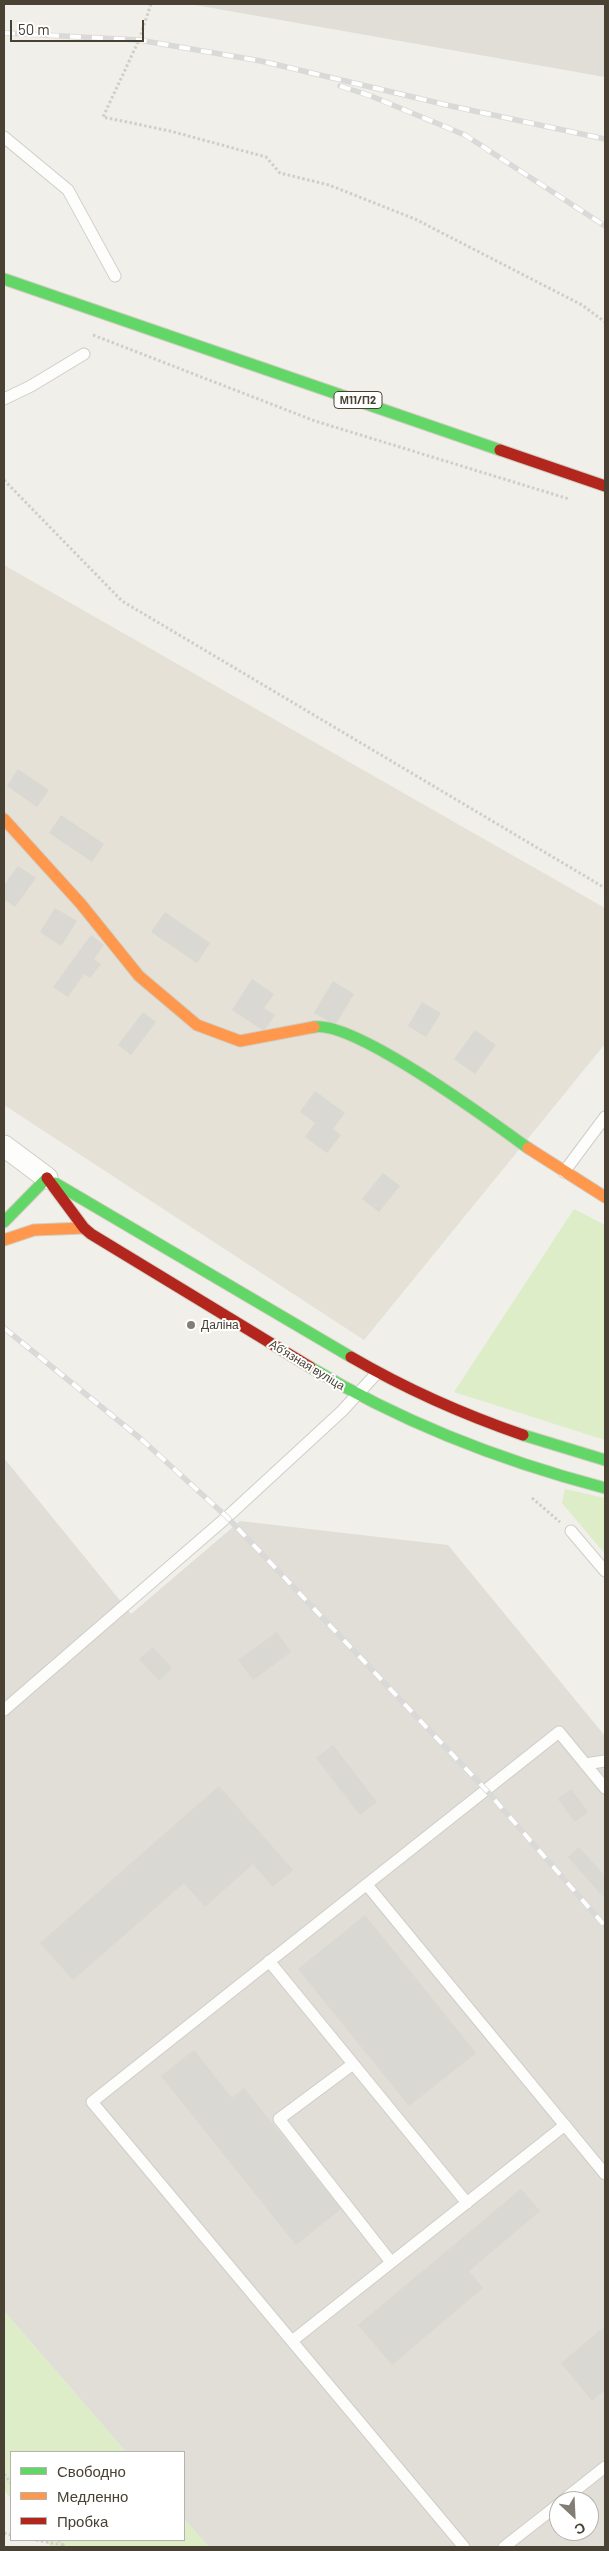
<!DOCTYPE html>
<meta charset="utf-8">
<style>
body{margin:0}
#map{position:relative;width:609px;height:2551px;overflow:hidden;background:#f0efea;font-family:Barlow,sans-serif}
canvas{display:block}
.frame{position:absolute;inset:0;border:5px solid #484134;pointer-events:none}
.legend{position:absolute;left:10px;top:2451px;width:175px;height:90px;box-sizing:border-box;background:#fff;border:1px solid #b6b3ae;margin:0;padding:6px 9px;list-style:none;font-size:15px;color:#484134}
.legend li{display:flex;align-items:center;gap:10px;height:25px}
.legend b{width:25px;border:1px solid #b6b3ae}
.north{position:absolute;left:549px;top:2491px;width:50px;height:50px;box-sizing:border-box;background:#fff;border:1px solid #b6b3ae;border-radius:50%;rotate:155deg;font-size:14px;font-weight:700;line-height:20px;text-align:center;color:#484134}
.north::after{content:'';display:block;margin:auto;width:18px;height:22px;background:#837e74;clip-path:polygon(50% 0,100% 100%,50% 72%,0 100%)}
.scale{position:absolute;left:10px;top:20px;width:134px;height:22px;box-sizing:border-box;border:2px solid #484134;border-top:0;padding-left:6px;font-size:15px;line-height:18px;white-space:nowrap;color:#484134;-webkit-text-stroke:4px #fff;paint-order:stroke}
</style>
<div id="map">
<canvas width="609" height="2551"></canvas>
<div class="frame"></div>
<ul class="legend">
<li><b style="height:6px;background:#63d668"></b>Свободно</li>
<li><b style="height:6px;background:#ff974d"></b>Медленно</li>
<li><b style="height:6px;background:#b3261e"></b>Пробка</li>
</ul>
<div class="north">С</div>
<div class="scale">50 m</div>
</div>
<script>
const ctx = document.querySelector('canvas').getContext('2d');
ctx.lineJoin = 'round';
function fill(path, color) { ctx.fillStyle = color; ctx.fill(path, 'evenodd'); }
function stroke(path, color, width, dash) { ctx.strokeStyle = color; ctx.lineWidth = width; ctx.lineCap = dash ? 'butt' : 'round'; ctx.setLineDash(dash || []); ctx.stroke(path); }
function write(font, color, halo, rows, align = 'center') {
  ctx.font = font + ' Barlow,sans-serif'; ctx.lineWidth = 4; ctx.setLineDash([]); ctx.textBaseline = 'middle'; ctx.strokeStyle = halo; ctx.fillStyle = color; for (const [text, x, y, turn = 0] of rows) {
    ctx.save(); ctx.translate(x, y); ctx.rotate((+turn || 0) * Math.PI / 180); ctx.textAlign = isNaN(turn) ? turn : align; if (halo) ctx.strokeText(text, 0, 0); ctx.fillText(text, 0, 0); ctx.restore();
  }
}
fill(new Path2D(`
 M 4,565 L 605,908 L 605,1044 L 364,1340 L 4,1105 Z`), '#e5e1d6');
fill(new Path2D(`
 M 196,4 L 605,4 L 605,77 L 195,5 Z
 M 4,1458 L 131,1614 L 240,1521 L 448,1545 L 605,1736 L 605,2547 L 209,2547 L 184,2519 L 184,2452 L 126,2452 L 4,2311 ZM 559,2501 L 589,2501 L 589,2531 L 559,2531 Z`), '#e0ded7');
fill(new Path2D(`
 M 574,1209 L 605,1225 L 605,1440 L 454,1392 Z
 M 565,1489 L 605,1498 L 605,1554 L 562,1503 Z
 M 4,2311 L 126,2452 L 11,2452 L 11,2499 L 4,2489 Z
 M 184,2519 L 209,2547 L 51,2547 L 45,2540 L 184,2540 Z`), '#dcedc7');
fill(new Path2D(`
 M 18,769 L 49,790 L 37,807 L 7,786 Z
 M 61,815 L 104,844 L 92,862 L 49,833 Z
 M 18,866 L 36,878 L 15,907 L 4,899 L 4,885 Z
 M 55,908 L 77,921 L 61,946 L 40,932 Z
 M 165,912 L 210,943 L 197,963 L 151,932 Z
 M 91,935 L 104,945 L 94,959 L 101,964 L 90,978 L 84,974 L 68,997 L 53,987 Z
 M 252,979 L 274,994 L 264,1008 L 275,1015 L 264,1031 L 232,1010 Z
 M 333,981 L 354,994 L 335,1025 L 314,1013 Z
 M 422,1002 L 441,1013 L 426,1037 L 408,1026 Z
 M 143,1012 L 156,1022 L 131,1055 L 118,1045 Z
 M 475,1030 L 496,1045 L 475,1074 L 454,1059 Z
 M 315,1091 L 345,1113 L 333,1129 L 341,1135 L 327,1153 L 305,1137 L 315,1123 L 300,1112 Z
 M 383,1173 L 400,1186 L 379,1212 L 362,1199 Z
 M 277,1632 L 291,1652 L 253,1680 L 238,1660 Z
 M 153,1647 L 172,1668 L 159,1681 L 139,1659 Z
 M 333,1745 L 377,1802 L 360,1815 L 316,1758 Z
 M 219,1786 L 293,1870 L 273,1887 L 253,1864 L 205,1907 L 184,1883 L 73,1980 L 40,1943 Z
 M 571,1789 L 588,1812 L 575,1822 L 558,1799 Z
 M 579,1847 L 605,1876 L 605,1899 L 568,1857 Z
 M 365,1915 L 476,2053 L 409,2106 L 298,1969 Z
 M 194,2050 L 232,2098 L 244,2088 L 341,2209 L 296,2245 L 161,2076 Z
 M 521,2189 L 540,2211 L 469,2271 L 483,2288 L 392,2365 L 358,2325 Z
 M 605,2326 L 605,2390 L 592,2401 L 561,2363 Z`), '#dad8d2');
const lane = new Path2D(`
 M 4,137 L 68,190 L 115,276
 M 4,399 L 31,386 L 84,354
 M 564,1172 L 605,1117
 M 571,1531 L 605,1571
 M 4,1710 L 227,1517 L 342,1411 L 377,1373
 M 585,1764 L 605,1761
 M 367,1885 L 605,2174
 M 269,1961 L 467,2203
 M 353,2064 L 279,2119 L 391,2262
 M 292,2341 L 565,2125
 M 562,2501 L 605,2467
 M 464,2547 L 92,2102 L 559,1732 L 605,1788
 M 504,2547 L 559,2504`);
const street = new Path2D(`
 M 4,1146 L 47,1178`);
const fast = new Path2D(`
 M 4,279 L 500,450
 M 314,1027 C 354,1020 492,1122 528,1148
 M 55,1183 L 351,1357
 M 4,1222 L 47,1178
 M 310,1367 C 401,1422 502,1461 605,1488
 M 523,1435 L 605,1460`);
const slow = new Path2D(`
 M 4,819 L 81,904 L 139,976 L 197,1025 L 240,1041 L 314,1027
 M 528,1148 L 605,1197
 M 4,1240 L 34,1230 L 84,1228`);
const jam = new Path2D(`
 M 500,450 L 605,486
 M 47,1178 L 84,1228 L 91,1234 L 310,1367
 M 351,1357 C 406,1389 462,1414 523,1435`);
stroke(lane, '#cfcdc7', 13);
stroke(street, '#cfcdc7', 23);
stroke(fast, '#d0cdc0', 13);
stroke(slow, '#d0cdc0', 13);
stroke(jam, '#d0cdc0', 13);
stroke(new Path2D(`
 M 151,4 L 139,40 L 103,117 L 170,131 L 266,157 L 280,173 L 329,185 L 415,219 L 582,305 L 605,322
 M 93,335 L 315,421 L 569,499
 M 4,480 L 122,601 L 605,888
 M 532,1498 L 560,1522
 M 4,2474 L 11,2483
 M 4,2533 L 11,2535
 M 36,2540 L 63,2545
 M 59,2540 L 65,2547`), '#d1cec9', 3, [2.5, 2.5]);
stroke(lane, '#fdfdfc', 11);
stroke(street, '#fdfdfc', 21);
stroke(fast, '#63d668', 11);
stroke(slow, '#ff974d', 11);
stroke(jam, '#b3261e', 11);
const rail = new Path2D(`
 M 4,33 L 139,40 L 261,61 L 451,106 L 605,139
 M 340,86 L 371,96 L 465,135 L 605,226
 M 4,1328 L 141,1439 L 227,1517 L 487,1791 L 605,1926`);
stroke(rail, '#d9d9d8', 5.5);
stroke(rail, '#fff', 4, [11]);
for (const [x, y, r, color] of [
 [191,1325,5,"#837e74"]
]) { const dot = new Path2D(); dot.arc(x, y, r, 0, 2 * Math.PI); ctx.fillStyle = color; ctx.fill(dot); stroke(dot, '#fff', 2); }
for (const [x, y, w] of [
 [358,400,48]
]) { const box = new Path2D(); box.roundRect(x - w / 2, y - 8.5, w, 17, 4); ctx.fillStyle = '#fff'; ctx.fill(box); stroke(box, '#484134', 1); }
write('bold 11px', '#484134', null, [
 ["М11/П2",358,400]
]);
write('12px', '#484134', '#fff', [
 ["Даліна",201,1325]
], 'left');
write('12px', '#484134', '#fff', [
 ["Абʼязная вуліца",307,1365,31]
]);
</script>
